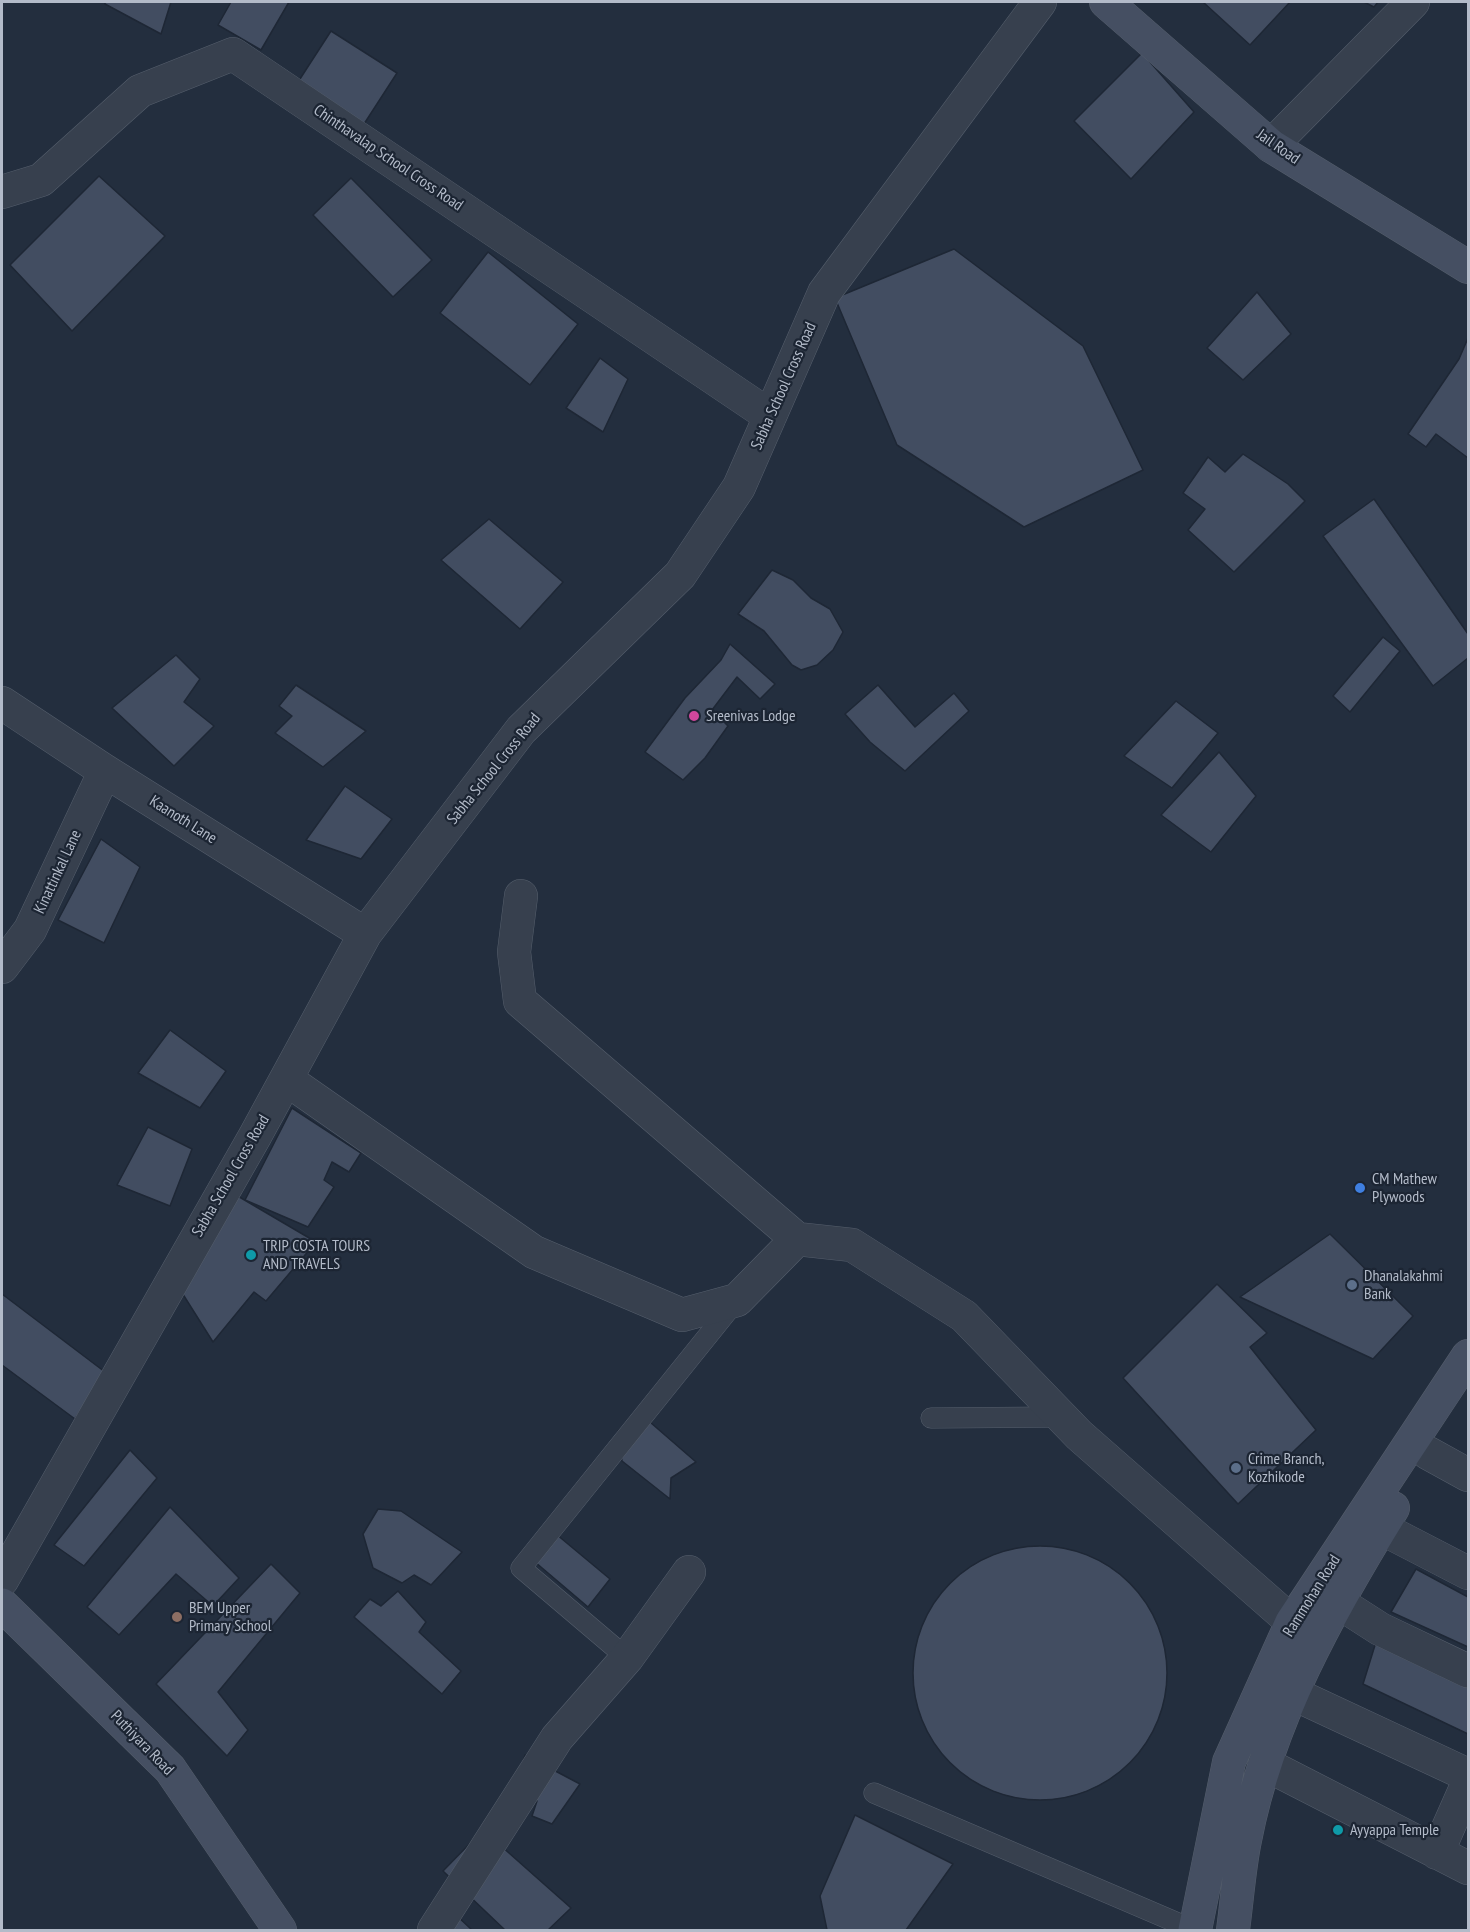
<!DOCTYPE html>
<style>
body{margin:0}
#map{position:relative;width:1470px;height:1932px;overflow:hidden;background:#232e3e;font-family:"PT Sans Narrow",sans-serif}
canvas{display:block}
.frame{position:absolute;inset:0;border:3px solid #b3bbc9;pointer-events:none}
</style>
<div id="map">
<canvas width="1470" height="1932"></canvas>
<div class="frame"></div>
</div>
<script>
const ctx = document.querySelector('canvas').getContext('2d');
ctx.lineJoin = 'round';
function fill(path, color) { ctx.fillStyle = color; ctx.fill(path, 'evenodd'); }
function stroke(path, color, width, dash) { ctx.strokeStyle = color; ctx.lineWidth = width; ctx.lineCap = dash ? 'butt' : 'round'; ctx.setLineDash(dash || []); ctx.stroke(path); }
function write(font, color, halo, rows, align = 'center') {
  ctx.font = font + ' "PT Sans Narrow",sans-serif'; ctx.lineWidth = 4.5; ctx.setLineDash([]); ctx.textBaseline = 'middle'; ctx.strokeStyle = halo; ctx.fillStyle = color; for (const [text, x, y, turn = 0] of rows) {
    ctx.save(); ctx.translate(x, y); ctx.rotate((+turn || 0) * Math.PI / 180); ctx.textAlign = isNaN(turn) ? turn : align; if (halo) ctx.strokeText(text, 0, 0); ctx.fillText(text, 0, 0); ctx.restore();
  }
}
const building = new Path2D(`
 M 105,2 L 171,2 L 161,34 L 105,4 Z
 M 231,2 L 289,2 L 261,50 L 218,25 Z
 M 1203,2 L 1290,2 L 1250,45 Z
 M 1364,2 L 1378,2 L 1374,7 Z
 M 331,31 L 397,73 L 364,124 L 298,82 Z
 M 1142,53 L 1194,112 L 1131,179 L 1074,121 Z
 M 99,176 L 165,236 L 72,331 L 10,265 Z
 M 351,178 L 432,260 L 393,297 L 313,215 Z
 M 954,249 L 1083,346 L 1143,470 L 1024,527 L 897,445 L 835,298 Z
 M 488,252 L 578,324 L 530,385 L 440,313 Z
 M 1257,292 L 1291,334 L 1243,380 L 1207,348 Z
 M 1468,338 L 1468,458 L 1436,434 L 1426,447 L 1408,434 L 1459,359 Z
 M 600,358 L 628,379 L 603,432 L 566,408 Z
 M 1243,454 L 1288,484 L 1305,501 L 1234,572 L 1188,530 L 1205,509 L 1183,493 L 1208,457 L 1225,472 Z
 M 1374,499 L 1468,634 L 1468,658 L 1433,686 L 1323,536 Z
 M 489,519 L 563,582 L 520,629 L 441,560 Z
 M 772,570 L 793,580 L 811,598 L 830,609 L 843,632 L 833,650 L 817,665 L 801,670 L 792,665 L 764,631 L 738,614 Z
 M 1383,637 L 1400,651 L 1350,712 L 1333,696 Z
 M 730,644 L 775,684 L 760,699 L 737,677 L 712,710 L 728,726 L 705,758 L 683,780 L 645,752 L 685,698 L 721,660 Z
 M 176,655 L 200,679 L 184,702 L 214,726 L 174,766 L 112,708 Z
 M 296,685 L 366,731 L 323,767 L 275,733 L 292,716 L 279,706 Z
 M 878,685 L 915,727 L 954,693 L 969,711 L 905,771 L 870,742 L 845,714 Z
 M 1176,701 L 1218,733 L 1172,788 L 1124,756 Z
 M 1219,752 L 1256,796 L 1211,852 L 1161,815 Z
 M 345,786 L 392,819 L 361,859 L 306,840 Z
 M 101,839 L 140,867 L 104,943 L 58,920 Z
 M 170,1030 L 226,1071 L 200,1108 L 138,1073 Z
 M 292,1108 L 361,1153 L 349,1172 L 332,1162 L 324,1180 L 334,1187 L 308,1227 L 245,1200 Z
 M 148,1127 L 192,1149 L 170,1206 L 117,1185 Z
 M 236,1195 L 316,1242 L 266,1301 L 254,1292 L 213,1342 L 179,1288 Z
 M 1330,1234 L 1413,1316 L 1373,1359 L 1240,1297 Z
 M 1217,1284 L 1267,1333 L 1250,1347 L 1316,1430 L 1238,1504 L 1123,1378 Z
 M 2,1294 L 105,1372 L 75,1419 L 2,1365 Z
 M 643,1416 L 696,1462 L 671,1478 L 670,1499 L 622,1461 L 618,1431 Z
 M 130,1450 L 157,1478 L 84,1566 L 54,1545 Z
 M 170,1507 L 239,1578 L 213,1606 L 176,1574 L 119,1635 L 87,1607 Z
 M 378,1509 L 401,1511 L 462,1552 L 431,1585 L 414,1575 L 402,1583 L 373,1568 L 363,1534 Z
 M 550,1529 L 610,1579 L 588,1607 L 528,1556 Z
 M913 1673a127 127 0 1 1 254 0a127 127 0 1 1-254 0Z
 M 271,1564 L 300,1593 L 218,1692 L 248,1730 L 227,1756 L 156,1684 Z
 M 1416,1569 L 1468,1597 L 1468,1647 L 1391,1612 Z
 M 398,1591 L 426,1622 L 419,1632 L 461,1671 L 442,1694 L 354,1617 L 370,1599 L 381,1606 Z
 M 1380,1629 L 1468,1684 L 1468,1734 L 1363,1684 Z
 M 525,1755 L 580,1784 L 552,1824 L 532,1816 L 537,1801 L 515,1789 Z
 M 855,1815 L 953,1864 L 906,1930 L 827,1930 L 820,1896 Z
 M 483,1830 L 571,1908 L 548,1930 L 505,1930 L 443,1871 Z
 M 457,1916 L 472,1930 L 442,1930 Z`);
fill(building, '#424d61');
stroke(building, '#1e2735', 1.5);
const lane = new Path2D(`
 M 931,1418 L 1061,1417
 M 627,1658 L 521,1568 L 735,1302
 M 874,1793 L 1194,1930`);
const street = new Path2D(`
 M 1271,146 L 1413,2
 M 2,192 L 41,180 L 140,91 L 233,54 L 770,416
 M 2,703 L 105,771 L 365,934
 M 521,896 L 514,952 L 520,1001 L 797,1239
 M 2,967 L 30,930 L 105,771
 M 286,1079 L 534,1252 L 682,1315 L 737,1300 L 797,1239 L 852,1245 L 964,1316 L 1079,1435 L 1292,1622
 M 1428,1453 L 1468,1475
 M 1381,1528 L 1468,1573
 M 2,1580 L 255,1136 L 365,934 L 521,730 L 680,575 L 739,487 L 824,293 L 1040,2
 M 1338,1602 L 1380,1629 L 1468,1671
 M 1292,1693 L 1468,1775
 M 1265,1764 L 1468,1868
 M 1437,1853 L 1468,1783
 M 434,1930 L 557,1738 L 627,1658 L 689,1572`);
const secondary = new Path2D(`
 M 1106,2 L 1271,146 L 1468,267
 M 2,1605 L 170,1769 L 280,1930
 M 1195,1930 L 1229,1762 L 1292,1622 L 1468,1356
 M 1233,1930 C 1237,1901 1239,1869 1245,1840 C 1268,1720 1330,1610 1393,1508`);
stroke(lane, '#555e6c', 21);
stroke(street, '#555e6c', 34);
stroke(secondary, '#555e6c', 34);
stroke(lane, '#37404e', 20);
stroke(street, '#37404e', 33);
stroke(secondary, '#454f62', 33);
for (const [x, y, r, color] of [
 [694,716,6,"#d1479c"],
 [1360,1188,6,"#3f7fe0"],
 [251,1255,6,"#0f9aa8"],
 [1352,1285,6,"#5c6f8a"],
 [1236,1468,6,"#5c6f8a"],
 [177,1617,6,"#8d6e63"],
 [1338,1830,6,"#0f9aa8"]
]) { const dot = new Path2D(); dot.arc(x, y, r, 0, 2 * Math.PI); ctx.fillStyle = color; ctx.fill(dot); stroke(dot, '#1c2533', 2); }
write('16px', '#b3bbc9', '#1c2533', [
 ["Jail Road",1278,147,35],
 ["Chinthavalap School Cross Road",388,158,34],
 ["Sabha School Cross Road",784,386,-66],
 ["Sabha School Cross Road",494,769,-51],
 ["Kaanoth Lane",183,820,32],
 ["Kinattinkal Lane",58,872,-65],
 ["Sabha School Cross Road",231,1176,-60],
 ["Rammohan Road",1312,1596,-58],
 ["Puthiyara Road",142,1743,46]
]);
write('16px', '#b3bbc9', '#1c2533', [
 ["Sreenivas Lodge",706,716],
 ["CM Mathew",1372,1179],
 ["Plywoods",1372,1197],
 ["TRIP COSTA TOURS",263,1246],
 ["AND TRAVELS",263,1264],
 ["Dhanalakahmi",1364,1276],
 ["Bank",1364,1294],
 ["Crime Branch,",1248,1459],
 ["Kozhikode",1248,1477],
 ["BEM Upper",189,1608],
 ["Primary School",189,1626],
 ["Ayyappa Temple",1350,1830]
], 'left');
</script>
